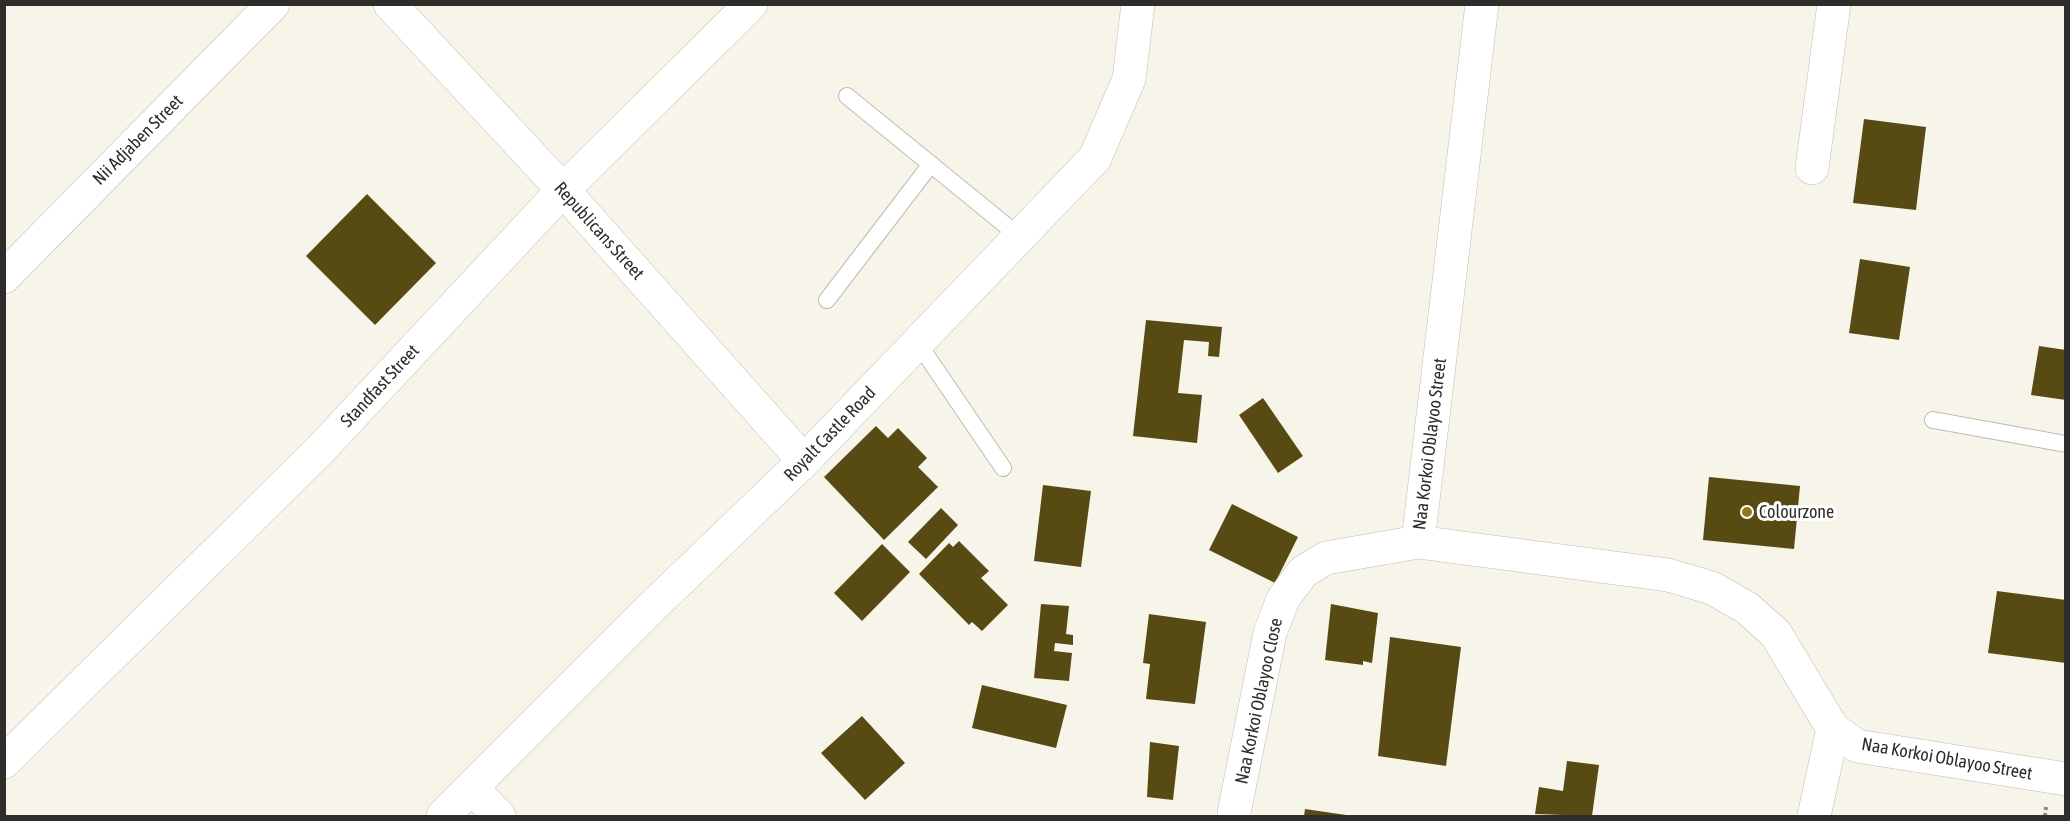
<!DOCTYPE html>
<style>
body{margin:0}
#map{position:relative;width:2070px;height:821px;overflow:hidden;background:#f7f4e9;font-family:"Asap Condensed",sans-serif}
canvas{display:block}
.frame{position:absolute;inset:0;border:6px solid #2e2d29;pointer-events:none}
</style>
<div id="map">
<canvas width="2070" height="821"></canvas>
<div class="frame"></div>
</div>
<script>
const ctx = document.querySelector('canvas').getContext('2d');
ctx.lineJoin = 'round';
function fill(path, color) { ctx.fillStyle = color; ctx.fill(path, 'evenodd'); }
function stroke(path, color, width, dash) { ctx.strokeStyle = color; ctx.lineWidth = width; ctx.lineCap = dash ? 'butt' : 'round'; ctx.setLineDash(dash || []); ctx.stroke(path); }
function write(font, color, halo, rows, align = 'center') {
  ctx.font = font + ' "Asap Condensed",sans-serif'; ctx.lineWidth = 6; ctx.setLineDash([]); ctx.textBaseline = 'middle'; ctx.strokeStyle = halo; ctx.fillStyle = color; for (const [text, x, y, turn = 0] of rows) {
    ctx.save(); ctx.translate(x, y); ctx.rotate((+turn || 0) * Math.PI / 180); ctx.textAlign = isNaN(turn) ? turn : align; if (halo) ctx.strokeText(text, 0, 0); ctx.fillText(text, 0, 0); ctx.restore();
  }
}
fill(new Path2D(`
 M 1864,119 L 1926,127 L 1916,210 L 1853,203 Z
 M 367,194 L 436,263 L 375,325 L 306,256 Z
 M 1860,259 L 1910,267 L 1899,340 L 1849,333 Z
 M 1146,320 L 1222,327 L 1219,357 L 1208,356 L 1209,342 L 1184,340 L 1178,393 L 1202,395 L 1197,443 L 1133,436 Z
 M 2039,346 L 2066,350 L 2066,400 L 2031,395 Z
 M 1263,398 L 1303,456 L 1278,473 L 1239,415 Z
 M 876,426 L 888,438 L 898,428 L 927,458 L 918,467 L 938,487 L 884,540 L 824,477 Z
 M 1709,477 L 1800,486 L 1794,549 L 1703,540 Z
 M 1043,485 L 1091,491 L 1081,567 L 1034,561 Z
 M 1232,504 L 1298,537 L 1275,583 L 1209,550 Z
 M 941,508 L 958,525 L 926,559 L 908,542 Z
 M 959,541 L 989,571 L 981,578 L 1008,605 L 982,631 L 972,622 L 969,625 L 919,574 L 949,543 L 953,547 Z
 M 882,544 L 910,572 L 862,621 L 834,593 Z
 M 1997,591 L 2066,600 L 2066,663 L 1988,653 Z
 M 1041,604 L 1069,606 L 1066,634 L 1073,635 L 1073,645 L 1055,643 L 1054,651 L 1072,653 L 1069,681 L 1034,678 Z
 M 1331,604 L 1378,613 L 1372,663 L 1363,661 L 1363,665 L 1325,660 Z
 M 1149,614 L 1206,622 L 1195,704 L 1146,699 L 1150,664 L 1143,663 Z
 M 1390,637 L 1461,647 L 1446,766 L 1378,756 Z
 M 982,685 L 1067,705 L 1056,748 L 972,728 Z
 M 862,716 L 905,763 L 865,800 L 821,753 Z
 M 1150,742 L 1179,746 L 1173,800 L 1147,797 Z
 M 1567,761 L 1599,765 L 1592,816 L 1535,814 L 1539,787 L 1563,791 Z
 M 1305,809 L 1346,815 L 1346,816 L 1304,816 Z`), '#574b13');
const service = new Path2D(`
 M 847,96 L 1020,237
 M 827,300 L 931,164
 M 918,343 L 1003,468
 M 1933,420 L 2066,444`);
const minor = new Path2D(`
 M 390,4 L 563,190 L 804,461
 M 1812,168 L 1834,4
 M 4,277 L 273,4
 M 1418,542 L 1482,4
 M 4,762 L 320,450 L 563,190 L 751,4
 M 472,788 L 499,816
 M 1234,813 L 1270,633 L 1283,599 L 1303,572 L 1326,558 L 1418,542 L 1668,575 L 1712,588 L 1747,608 L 1776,634 L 1833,729 L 1857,746 L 2066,779
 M 1814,816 L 1833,729`);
const tertiary = new Path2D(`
 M 443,816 L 653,606 L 804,461 L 1095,158 L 1129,79 L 1138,4`);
stroke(service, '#bebcb1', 18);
stroke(minor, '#bebcb1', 34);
stroke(tertiary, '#bebcb1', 34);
stroke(new Path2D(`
 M 2045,816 L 2046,807`), '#898880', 4, [3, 3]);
stroke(service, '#fff', 16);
stroke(minor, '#fff', 33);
stroke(tertiary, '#fff', 33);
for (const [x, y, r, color] of [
 [1747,512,6,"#8d7a1f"]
]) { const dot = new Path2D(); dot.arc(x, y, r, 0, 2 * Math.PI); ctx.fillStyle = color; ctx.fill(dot); stroke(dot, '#fff', 2); }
write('18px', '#2e2d29', '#fff', [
 ["Nii Adjaben Street",138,140,-45],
 ["Republicans Street",599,231,48],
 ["Standfast Street",380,386,-47],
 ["Royalt Castle Road",830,434,-46],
 ["Naa Korkoi Oblayoo Street",1430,444,-83],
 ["Naa Korkoi Oblayoo Close",1259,701,-78],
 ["Naa Korkoi Oblayoo Street",1947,759,10]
]);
write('18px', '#2e2d29', '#fff', [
 ["Colourzone",1759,512]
], 'left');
</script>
